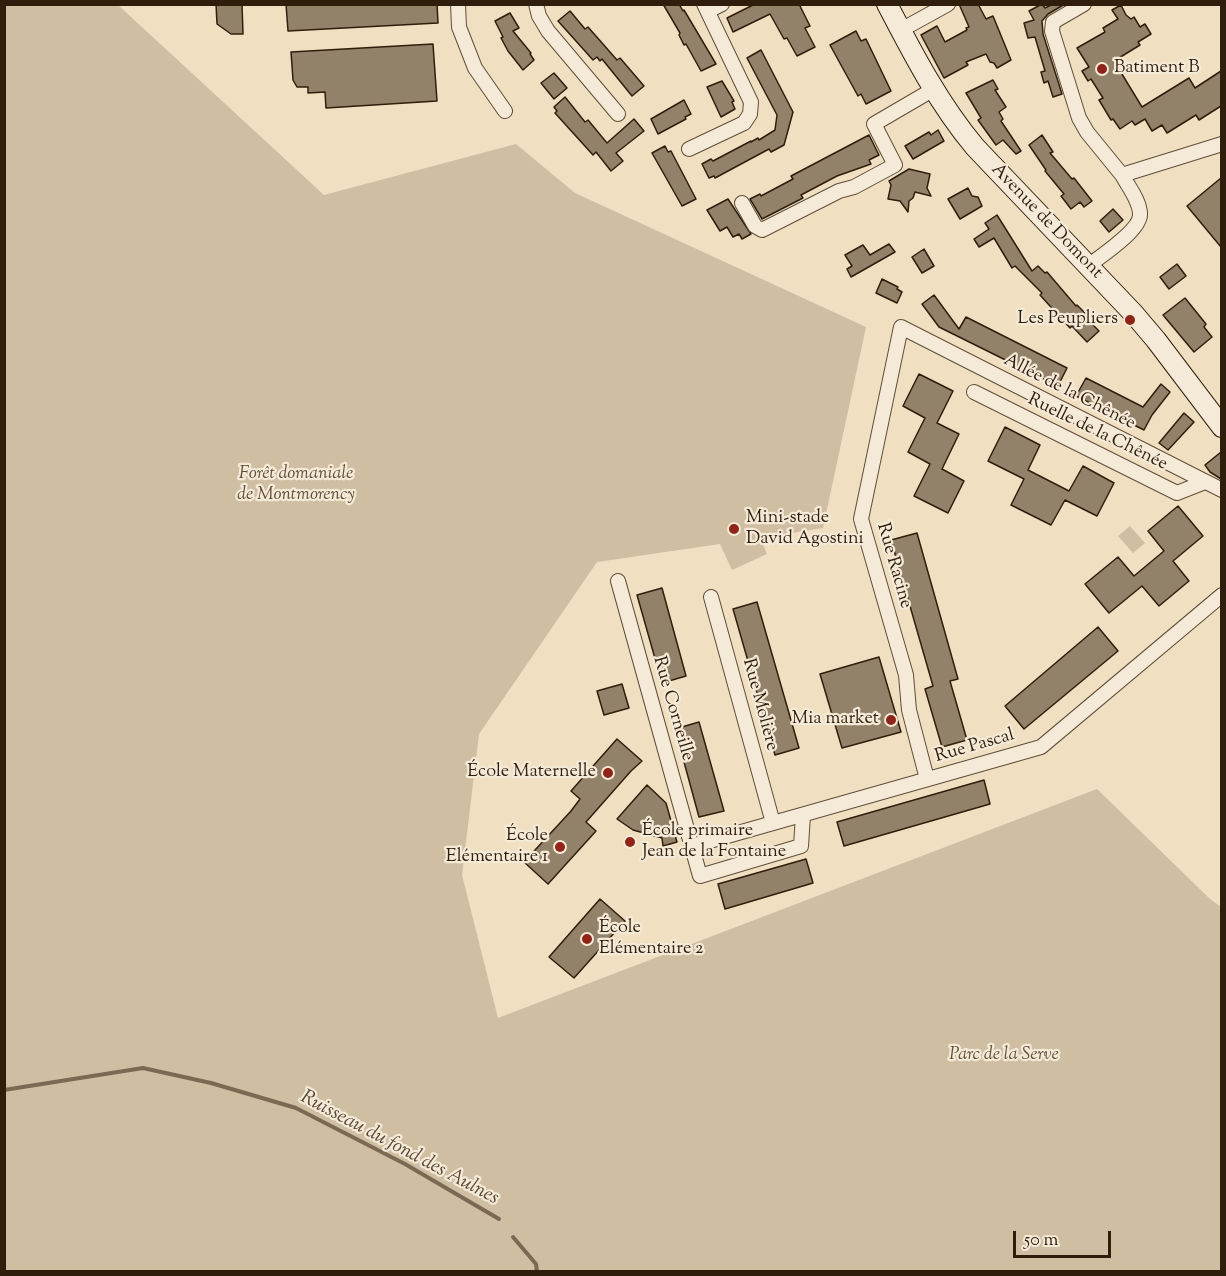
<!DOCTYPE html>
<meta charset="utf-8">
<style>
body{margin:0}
#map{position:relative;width:1226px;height:1276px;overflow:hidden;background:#f0dfc1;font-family:"Sorts Mill Goudy",serif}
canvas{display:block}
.frame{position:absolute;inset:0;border:6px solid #2f1e0b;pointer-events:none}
.scale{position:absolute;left:1013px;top:1231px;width:98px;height:27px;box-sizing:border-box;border:3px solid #2f1e0b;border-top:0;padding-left:8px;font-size:18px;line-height:21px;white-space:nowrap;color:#2f1e0b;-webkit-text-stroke:4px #f5ead7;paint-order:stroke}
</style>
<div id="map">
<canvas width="1226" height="1276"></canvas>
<div class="frame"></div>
<div class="scale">50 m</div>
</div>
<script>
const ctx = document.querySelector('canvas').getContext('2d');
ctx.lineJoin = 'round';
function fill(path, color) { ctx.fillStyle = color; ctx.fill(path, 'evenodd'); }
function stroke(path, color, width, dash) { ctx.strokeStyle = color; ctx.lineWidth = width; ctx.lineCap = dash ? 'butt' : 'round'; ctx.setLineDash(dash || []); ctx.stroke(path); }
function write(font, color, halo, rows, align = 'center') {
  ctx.font = font + ' "Sorts Mill Goudy",serif'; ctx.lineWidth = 4.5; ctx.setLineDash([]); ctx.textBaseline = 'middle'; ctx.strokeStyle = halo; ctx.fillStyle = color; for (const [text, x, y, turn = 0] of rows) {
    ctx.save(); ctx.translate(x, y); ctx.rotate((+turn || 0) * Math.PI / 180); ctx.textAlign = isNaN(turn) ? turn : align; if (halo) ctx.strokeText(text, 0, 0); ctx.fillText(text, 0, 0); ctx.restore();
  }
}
fill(new Path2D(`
 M 5,4 L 118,5 L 324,195 L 516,144 L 575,193 L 866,327 L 823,528 L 760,538 L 767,554 L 732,570 L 720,544 L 597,562 L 479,734 L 462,875 L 498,1018 L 1097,789 L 1209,898 L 1221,907 L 1221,1271 L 5,1271 Z
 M 1130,526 L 1145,543 L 1133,553 L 1118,536 Z`), '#cfbea2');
stroke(new Path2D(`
 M 4,1090 L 143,1068 L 211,1083 L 296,1108 L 405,1164 L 499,1219
 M 513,1237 L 536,1264 L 537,1272`), '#7b6a53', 4);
const building = new Path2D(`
 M 216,4 L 242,4 L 243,34 L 231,34 L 217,24 Z
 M 286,4 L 437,4 L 438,23 L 288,31 Z
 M 663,4 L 679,4 L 683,11 L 684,10 L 716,64 L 701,71 L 686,44 L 684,45 L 679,35 L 680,33 Z
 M 755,4 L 799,4 L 810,26 L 805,28 L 815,47 L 797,56 L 787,38 L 784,39 L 770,14 L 733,32 L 727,18 Z
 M 959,4 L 978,4 L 986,19 L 993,16 L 1011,60 L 997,68 L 994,63 L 990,62 L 986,54 L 966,62 L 968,65 L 944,78 L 921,35 L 937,26 L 945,42 L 967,30 L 966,28 L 969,27 Z
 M 1042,4 L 1045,8 L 1053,4 L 1065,4 L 1048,14 L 1042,21 L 1043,34 L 1062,94 L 1053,97 L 1048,81 L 1044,83 L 1041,72 L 1045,71 L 1035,37 L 1028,38 L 1024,23 L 1034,20 L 1029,11 Z
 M 1121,5 L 1126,15 L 1131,19 L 1134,17 L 1140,27 L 1145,24 L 1151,34 L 1138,42 L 1140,45 L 1114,61 L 1142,107 L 1189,78 L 1195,88 L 1221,71 L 1221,106 L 1199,120 L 1196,115 L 1167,133 L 1162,125 L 1152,131 L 1145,119 L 1135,125 L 1132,121 L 1120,129 L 1113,119 L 1111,120 L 1099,100 L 1103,98 L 1091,79 L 1088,81 L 1082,71 L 1089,67 L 1077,48 L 1105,32 L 1103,28 L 1118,19 L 1112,10 Z
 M 570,11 L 585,29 L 588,27 L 617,60 L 620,58 L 644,86 L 632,96 L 602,59 L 600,61 L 597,57 L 593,60 L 558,21 Z
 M 510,13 L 519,28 L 513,31 L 531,53 L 530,54 L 534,60 L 523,70 L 508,51 L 501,38 L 503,37 L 495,21 Z
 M 856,31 L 861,41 L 866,39 L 891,91 L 866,104 L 861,94 L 858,96 L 830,45 Z
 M 433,44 L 437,101 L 326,108 L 325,92 L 308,93 L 308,87 L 297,87 L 293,80 L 291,52 Z
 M 761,50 L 793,112 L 784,145 L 771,152 L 769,149 L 715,178 L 714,176 L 709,178 L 702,164 L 711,159 L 713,161 L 751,141 L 751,142 L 758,138 L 759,140 L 775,130 L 777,115 L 747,58 Z
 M 554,73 L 567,88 L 554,99 L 541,83 Z
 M 993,80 L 998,89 L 995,90 L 1006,107 L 999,112 L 1003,119 L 1001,121 L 1021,151 L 1016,154 L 1003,140 L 996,145 L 978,120 L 981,118 L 966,93 Z
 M 722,81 L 734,101 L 732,102 L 735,109 L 721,117 L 707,87 Z
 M 565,97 L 585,122 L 588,120 L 607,143 L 634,119 L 644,131 L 616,153 L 623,161 L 611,171 L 596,152 L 593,155 L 555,113 L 557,111 L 554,107 Z
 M 684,100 L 691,114 L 685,117 L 686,119 L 658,134 L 651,119 Z
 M 938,130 L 944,141 L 913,159 L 905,146 L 929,132 L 931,135 Z
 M 869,135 L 879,155 L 869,160 L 871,164 L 837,176 L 801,195 L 803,198 L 762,219 L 750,199 L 760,194 L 761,196 L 793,179 L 791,176 Z
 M 1042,135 L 1053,152 L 1050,153 L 1072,179 L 1074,178 L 1092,201 L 1084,207 L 1080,202 L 1071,209 L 1061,196 L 1064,194 L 1045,171 L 1046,170 L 1029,145 Z
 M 665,146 L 668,152 L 671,151 L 696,199 L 682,206 L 652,153 Z
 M 909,169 L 930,174 L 927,188 L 931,196 L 915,192 L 913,198 L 909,201 L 908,212 L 900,201 L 888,199 L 891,185 L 889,181 Z
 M 1221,178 L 1221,247 L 1187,206 Z
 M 968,188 L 972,196 L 978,197 L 982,206 L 960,219 L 948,199 Z
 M 728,199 L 751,234 L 742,239 L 739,234 L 733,237 L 727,227 L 720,231 L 707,210 Z
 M 1113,209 L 1123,220 L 1109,232 L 1100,221 Z
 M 997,215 L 1032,271 L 1038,266 L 1045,273 L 1047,272 L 1076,306 L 1077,305 L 1093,321 L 1091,323 L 1099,331 L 1087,342 L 1072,326 L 1070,328 L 1040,295 L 1042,293 L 1015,266 L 1012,268 L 994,238 L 979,247 L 974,239 L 989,229 L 985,223 Z
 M 889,244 L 895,252 L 851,277 L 847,269 L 852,266 L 845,255 L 863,245 L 870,255 Z
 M 924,249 L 934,266 L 922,273 L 912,257 Z
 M 1177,264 L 1186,276 L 1169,289 L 1160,277 Z
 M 882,279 L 898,287 L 897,289 L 902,292 L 897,303 L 876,293 Z
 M 934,295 L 959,329 L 966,317 L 1067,368 L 1058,386 L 939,327 L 922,304 Z
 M 1185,298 L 1206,324 L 1204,327 L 1212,337 L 1194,352 L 1163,315 Z
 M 919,374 L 953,391 L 937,423 L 959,434 L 942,469 L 964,481 L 948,513 L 914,496 L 930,464 L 908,452 L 925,418 L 903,406 Z
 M 1086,378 L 1143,407 L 1161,384 L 1170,392 L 1152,415 L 1144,430 L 1076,396 Z
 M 1184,413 L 1194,422 L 1168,450 L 1159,443 Z
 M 1005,427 L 1040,445 L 1028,470 L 1069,491 L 1083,466 L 1114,483 L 1097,516 L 1065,500 L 1051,525 L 1011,505 L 1024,479 L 988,461 Z
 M 1221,452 L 1221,479 L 1210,472 L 1205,465 Z
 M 1178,506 L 1203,536 L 1173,561 L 1189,581 L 1159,606 L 1142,586 L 1109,613 L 1085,584 L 1118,557 L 1134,576 L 1164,551 L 1148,531 Z
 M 917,533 L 958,679 L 950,681 L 967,740 L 942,747 L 925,689 L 933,686 L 891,540 Z
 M 662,588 L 686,676 L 662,683 L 637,595 Z
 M 757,602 L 799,748 L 775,755 L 733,609 Z
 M 1098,627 L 1118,651 L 1024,729 L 1005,706 Z
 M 879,657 L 901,732 L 842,748 L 820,674 Z
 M 622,684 L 629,708 L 604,715 L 597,691 Z
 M 699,722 L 724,811 L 699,817 L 675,729 Z
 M 617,739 L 642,761 L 631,771 L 586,822 L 596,831 L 548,884 L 524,862 L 571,811 L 580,799 L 571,791 Z
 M 984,780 L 990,804 L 844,846 L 837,822 Z
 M 647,785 L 666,803 L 677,842 L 663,846 L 662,838 L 633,830 L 617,819 Z
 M 806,859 L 813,883 L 725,909 L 718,884 Z
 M 600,899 L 625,921 L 574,978 L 549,957 Z`);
fill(building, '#93826a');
stroke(building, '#2f1e0b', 1.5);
const street = new Path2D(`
 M 458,4 L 459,27 L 475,68 L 505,111
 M 536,4 L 539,16 L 548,31 L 618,114
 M 1084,4 L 1053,22 L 1052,31 L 1079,118 L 1087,132 L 1122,175
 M 708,11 L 722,4
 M 901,30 L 948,4
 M 689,149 L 744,123 L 750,114 L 751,102 L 704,4
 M 742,203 L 755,226 L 762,230 L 839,191 L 854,187 L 895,165 L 874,124 L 934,89
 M 1088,266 C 1101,256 1141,230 1140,214 C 1140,201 1128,186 1122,175 L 1222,144
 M 974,392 L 1177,493 L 1205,482
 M 618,581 L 700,876 L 801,846 L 803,815
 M 711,597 L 773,823
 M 927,779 L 909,710 L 906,675 L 861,519 L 901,327 L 1222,490
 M 692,846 L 1041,747 L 1222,595`);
const secondary = new Path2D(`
 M 887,4 C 913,54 939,104 975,147 L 1134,314 L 1156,340 L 1222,427`);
stroke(street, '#5f4e38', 16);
stroke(secondary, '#2f1e0b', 22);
stroke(street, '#f5ead7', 14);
stroke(secondary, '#f5ead7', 20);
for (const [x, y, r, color] of [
 [1102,69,6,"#8f2418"],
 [1130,320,6,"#8f2418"],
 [734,529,6,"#8f2418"],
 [891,720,6,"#8f2418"],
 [608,773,6,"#8f2418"],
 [630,842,6,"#8f2418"],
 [560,847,6,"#8f2418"],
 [587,939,6,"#8f2418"]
]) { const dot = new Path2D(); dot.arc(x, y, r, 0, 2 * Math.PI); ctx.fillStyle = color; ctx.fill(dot); stroke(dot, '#f5ead7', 2); }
write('18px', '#2f1e0b', '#f5ead7', [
 ["Batiment B",1114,69],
 ["Les Peupliers",1118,320,"right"],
 ["Mini-stade",746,519],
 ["David Agostini",746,540],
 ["Mia market",879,720,"right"],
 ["École Maternelle",596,773,"right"],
 ["École primaire",642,832],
 ["Jean de la Fontaine",642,853],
 ["École",548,837,"right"],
 ["Elémentaire 1",548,858,"right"],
 ["École",599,929],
 ["Elémentaire 2",599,950]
], 'left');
write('18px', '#2f1e0b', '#f5ead7', [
 ["Avenue de Domont",1046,222,46],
 ["Allée de la Chênée",1069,393,27],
 ["Ruelle de la Chênée",1097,433,26],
 ["Rue Racine",893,566,74],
 ["Rue Molière",759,705,75],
 ["Rue Corneille",672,709,74],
 ["Rue Pascal",975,747,-16]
]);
write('italic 18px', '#5f4e38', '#f5ead7', [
 ["Forêt domaniale",296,475],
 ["de Montmorency",296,496],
 ["Parc de la Serve",1004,1056]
]);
write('italic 20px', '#5b4a35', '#f5ead7', [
 ["Ruisseau du fond des Aulnes",399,1149,28]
]);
</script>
